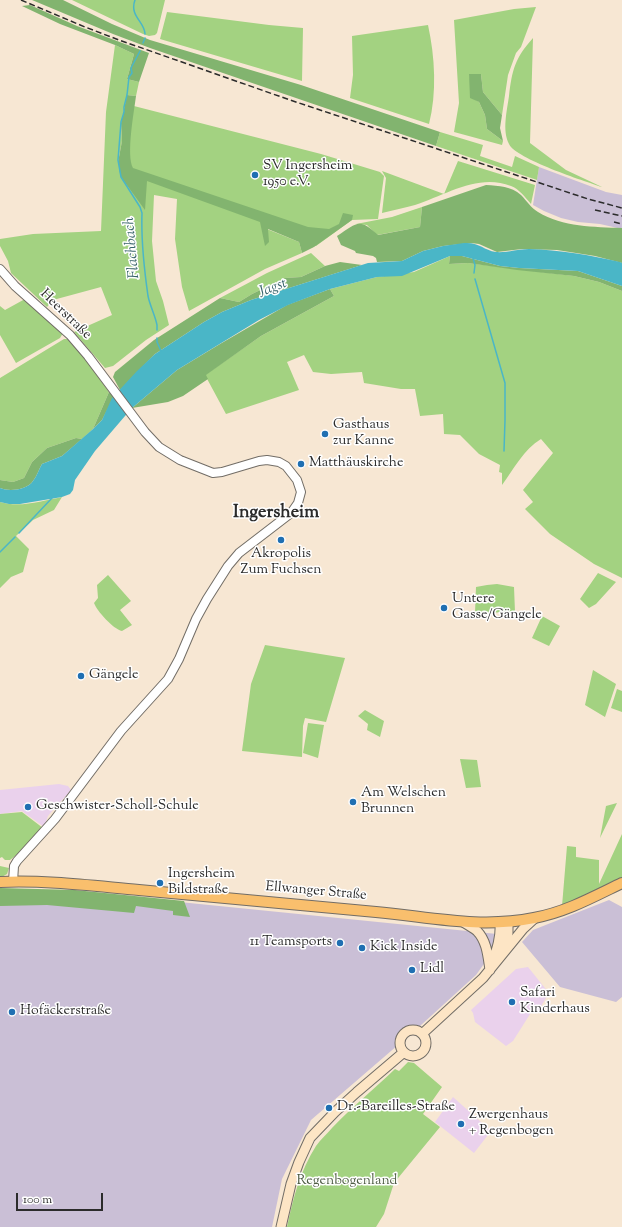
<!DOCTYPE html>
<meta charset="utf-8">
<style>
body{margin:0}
#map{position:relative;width:622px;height:1227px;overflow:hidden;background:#f7e7d3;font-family:"Sorts Mill Goudy",serif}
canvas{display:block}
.scale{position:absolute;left:16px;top:1193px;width:87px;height:18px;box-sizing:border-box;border:2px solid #2b2b2b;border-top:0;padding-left:5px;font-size:12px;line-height:14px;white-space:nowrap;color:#2b2b2b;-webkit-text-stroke:3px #fff;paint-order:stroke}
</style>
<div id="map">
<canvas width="622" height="1227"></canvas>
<div class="scale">100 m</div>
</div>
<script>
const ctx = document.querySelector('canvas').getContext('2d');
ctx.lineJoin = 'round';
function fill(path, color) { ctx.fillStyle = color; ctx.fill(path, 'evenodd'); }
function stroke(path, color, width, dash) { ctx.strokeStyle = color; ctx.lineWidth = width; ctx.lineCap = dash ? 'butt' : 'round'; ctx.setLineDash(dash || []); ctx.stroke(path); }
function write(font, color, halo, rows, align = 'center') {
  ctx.font = font + ' "Sorts Mill Goudy",serif'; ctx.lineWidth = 3; ctx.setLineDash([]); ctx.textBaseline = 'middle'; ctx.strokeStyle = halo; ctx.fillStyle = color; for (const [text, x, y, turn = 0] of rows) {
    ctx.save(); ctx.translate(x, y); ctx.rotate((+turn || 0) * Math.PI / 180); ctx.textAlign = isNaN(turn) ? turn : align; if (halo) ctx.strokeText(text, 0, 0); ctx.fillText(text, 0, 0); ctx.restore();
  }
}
fill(new Path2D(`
 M 59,784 L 68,786 L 71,790 L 66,796 L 59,803 L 48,816 L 44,827 L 22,811 L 0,814 L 0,790 Z
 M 528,967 L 549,993 L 537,1013 L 532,1011 L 513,1041 L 506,1046 L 475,1022 L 473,1013 L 471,1010 L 516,969 Z
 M 453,1097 L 491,1131 L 474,1153 L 435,1122 Z`), '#ead1ec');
fill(new Path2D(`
 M 539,167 L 606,192 L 622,195 L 622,229 L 600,224 L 578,222 L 561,218 L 544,211 L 533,205 Z
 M 0,891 L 90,893 L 497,934 L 491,954 L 476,975 L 420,1026 L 311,1120 L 282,1179 L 272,1227 L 0,1227 Z
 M 609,900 L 622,907 L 622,997 L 616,1002 L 560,987 L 522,942 L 533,930 Z`), '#cabfd6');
fill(new Path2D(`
 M 72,0 L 165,0 L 157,33 L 155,35 L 149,36 L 143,34 Z
 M 536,7 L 521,47 L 516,53 L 508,75 L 502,115 L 483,92 L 481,74 L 469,74 L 474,99 L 479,102 L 485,115 L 487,129 L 503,141 L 502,145 L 454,132 L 459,103 L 454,20 L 514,9 Z
 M 167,12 L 269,25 L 303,28 L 302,81 L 160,39 Z
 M 428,25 C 435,57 437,93 429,124 L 350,98 L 353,75 L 352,36 Z
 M 533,38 L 530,143 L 566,170 L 602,187 C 584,181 516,159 509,144 C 502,130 507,111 509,96 C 512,70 515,58 533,38 Z
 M 115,45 L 134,54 L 127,79 L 139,82 L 136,96 L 127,95 L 121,123 L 122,141 L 119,157 L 121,177 L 123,173 L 130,105 L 321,154 L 380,172 L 384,176 L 378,219 L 352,220 L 316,246 L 261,225 L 262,227 L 299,242 L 302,253 L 265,269 L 189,311 L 182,287 L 175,239 L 177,199 L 154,195 L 152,241 L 156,281 L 163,301 L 169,325 L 146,340 L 113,366 L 105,368 L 74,332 L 112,315 L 101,287 L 53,300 L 47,307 L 11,273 L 8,261 L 0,246 L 0,239 L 33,234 L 101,231 L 106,112 Z
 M 440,132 L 483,145 L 480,156 L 512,167 L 515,156 L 539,167 L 537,180 L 436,146 Z
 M 458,161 L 535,185 L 531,204 C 525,197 519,189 511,186 C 478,173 446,195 415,205 C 405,208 393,210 382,213 L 386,178 L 382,171 L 444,194 Z
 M 422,207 L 420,227 L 377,235 L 367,225 L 356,224 L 392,217 Z
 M 311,253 L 325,266 L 301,277 L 285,278 L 252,294 L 239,302 L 220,298 L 267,273 Z
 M 450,256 L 449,264 L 468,263 L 574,276 L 599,282 L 622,291 L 622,578 L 594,564 L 550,534 L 525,509 L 533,502 L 523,490 L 553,453 L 541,439 C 524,449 513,470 502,485 L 502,473 L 499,472 L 500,465 L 479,454 L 460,435 L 444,434 L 443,414 L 420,416 L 415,389 L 401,389 L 364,383 L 362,372 L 331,374 L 313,372 L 304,355 L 287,362 L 299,390 L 226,414 L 205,375 L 261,336 L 334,296 L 330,289 L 377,277 L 414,272 Z
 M 25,299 L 63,333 L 60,338 L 16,363 L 0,335 L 0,306 L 5,310 Z
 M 64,339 L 69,339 L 89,363 L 109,392 L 93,429 L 82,439 L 76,438 L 47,448 L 32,462 L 24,478 L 13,482 L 0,480 L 0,378 Z
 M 62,497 L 54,510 L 33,520 L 16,536 L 29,549 L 23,572 L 11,577 L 0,588 L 0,502 C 20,508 42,501 62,497 Z
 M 598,573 L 616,582 L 596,604 L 589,608 L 580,599 Z
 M 108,575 L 131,601 L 120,610 L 132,625 L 122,631 C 113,629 97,611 94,603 L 98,598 L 97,585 Z
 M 497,584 L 514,587 L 515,612 L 475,613 L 476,587 L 487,585 Z
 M 542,616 L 560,626 L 549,646 L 532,638 Z
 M 265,645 L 345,658 L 326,722 L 305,718 L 303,726 L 302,757 L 242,751 L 251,684 Z
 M 593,670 L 616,684 L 605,717 L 585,705 Z
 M 617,689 L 622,691 L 622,712 L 611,708 Z
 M 365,710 L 384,721 L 380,737 L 367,730 L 368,724 L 358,716 Z
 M 308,723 L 324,725 L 318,758 L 303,753 Z
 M 460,759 L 477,760 L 481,787 L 466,788 Z
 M 617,803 L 600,838 L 606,806 Z
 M 22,812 L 43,828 L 21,851 L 10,860 L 5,860 L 2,857 L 0,858 L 0,814 Z
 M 622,834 L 622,879 L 562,906 L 567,846 L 576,847 L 576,857 L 599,860 L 599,884 Z
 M 0,866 L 9,868 L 7,874 L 0,878 Z
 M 408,1062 L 414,1063 L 442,1087 L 423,1114 L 440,1127 L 394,1183 L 384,1214 L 376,1227 L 287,1227 C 293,1198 300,1171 316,1146 C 320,1140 327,1134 332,1128 C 352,1107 374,1089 395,1069 L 399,1071 Z`), '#a3d281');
fill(new Path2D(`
 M 32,0 L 63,0 L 112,24 L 150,40 L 301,85 L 440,132 L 436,146 L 150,48 L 113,34 Z
 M 30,5 L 77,26 L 149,53 L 139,82 L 127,79 L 134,54 L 115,45 L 60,24 L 22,6 Z
 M 469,74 L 481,74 L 483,92 L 502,115 L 500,128 L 503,141 L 487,129 L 485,115 L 479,102 L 470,98 Z
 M 127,95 L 136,96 C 134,112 126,155 133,168 L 308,227 L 329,229 L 339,224 L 343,213 L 353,215 L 352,220 L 314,247 L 302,253 L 299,242 L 268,229 L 269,242 L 265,246 L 260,222 L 147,181 L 145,210 L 121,177 L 119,170 L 119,157 L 122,141 L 121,123 Z
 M 486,185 C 499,186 511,186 521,195 C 527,201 531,208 538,212 C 563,227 594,227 622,228 L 622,263 L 595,256 L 557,250 L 522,249 L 497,252 L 479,244 L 471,243 L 443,246 L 423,251 L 402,261 L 377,262 L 376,258 L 373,256 L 356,253 L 355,251 L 341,245 L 337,236 C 357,223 359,217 378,235 L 420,227 L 422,207 Z
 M 450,256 L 462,256 L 500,266 L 519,268 L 578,271 L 622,286 L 622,291 L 599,282 L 574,276 L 517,270 L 468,263 L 449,264 Z
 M 340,262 L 362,265 L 251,300 L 222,312 L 204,322 L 155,354 L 120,390 L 113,377 L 115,372 L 154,340 L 220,298 L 239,302 L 252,294 L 285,278 L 301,277 L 325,266 Z
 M 330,289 L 334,296 L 261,336 L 206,375 L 208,379 L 183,396 L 168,402 L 132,408 L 177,370 L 220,344 L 287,305 Z
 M 109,392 L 114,397 L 102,420 L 93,429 Z
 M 76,438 L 82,439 L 62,456 L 42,464 C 39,469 37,476 33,481 C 27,490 9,492 0,488 L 0,480 L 13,482 L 24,478 L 32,462 L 47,448 Z
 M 0,888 L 75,890 L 184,901 L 190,917 L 173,915 L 173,911 L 136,906 L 134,913 L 47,905 L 0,906 Z`), '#82b46f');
fill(new Path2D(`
 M 464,243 C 480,242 483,250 496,252 C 506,253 518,249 529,249 C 560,250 590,255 620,262 L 622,263 L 622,286 L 578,271 L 519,268 L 500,266 L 462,256 L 450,256 L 402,276 L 377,277 L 330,289 L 288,305 L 259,320 L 177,370 L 132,408 L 125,416 L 95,451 L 75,480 L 73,490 L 70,494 L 62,497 L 20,504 L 9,504 L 0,502 L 0,488 C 9,492 27,490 33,481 C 37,476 39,469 42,464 L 62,456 L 93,429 L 102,420 L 112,398 L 137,371 L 155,354 L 204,322 L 222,312 L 251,300 L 368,263 L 402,261 L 423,251 L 443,246 Z`), '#4ab6c7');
stroke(new Path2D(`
 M 135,0 C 129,16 145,22 145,34
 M 143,43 L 145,38
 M 140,51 L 131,68 L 132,73 L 129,77 L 127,95 L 124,107 L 124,112 L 121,122 L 118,160 L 121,177 L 140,207 L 142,213 C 141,241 144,268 148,296 C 150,306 155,315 157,325 L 157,330
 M 473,258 L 475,265 L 474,273
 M 475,279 L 505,383 L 505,420 L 504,451
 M 157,338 L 157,342 L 161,351
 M 19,533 L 52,498
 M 0,552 L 15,537`), '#4ab6c7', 1.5);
const tertiary = new Path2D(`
 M 0,269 L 15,286 L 70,335 L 88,356 L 145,432 L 159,447 L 180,460 L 213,473 L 222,472 L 259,461 L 267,460 L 279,462 L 286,466 L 297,480 L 301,492 L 298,503 L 291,513 L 239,553 L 228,566 L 207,599 L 196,619 L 179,659 L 168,679 L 121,731 L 55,819 L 17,861 L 14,866 L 13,882`);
const secondary = new Path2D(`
 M 463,922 C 468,925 473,928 477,931 C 487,941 488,957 490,970
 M 504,950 L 508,933 L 508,922
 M 492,963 C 497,949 501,937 500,923
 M400 1043a13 13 0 1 1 26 0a13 13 0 1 1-26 0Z
 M 422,1034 L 483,978 L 523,929 L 535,918
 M 281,1227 L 291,1184 L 299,1162 L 310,1138 L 335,1112 L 357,1092 L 404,1052`);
const primary = new Path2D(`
 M 0,882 C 46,880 93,886 139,890 C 218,897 297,905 376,912 C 431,917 479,929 534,918 C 566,912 593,897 622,883`);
stroke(tertiary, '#726d66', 10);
stroke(secondary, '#726d66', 11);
stroke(primary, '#726d66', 12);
stroke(tertiary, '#fff', 8);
stroke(secondary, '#fde5c5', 9);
stroke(primary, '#f9bf6d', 10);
stroke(new Path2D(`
 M 21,0 L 85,27 L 119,40 L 290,100 L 588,199 L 622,208
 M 595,210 L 622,216
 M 614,222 L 622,224`), '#2b2b2b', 1.5, [6, 3]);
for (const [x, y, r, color] of [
 [255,175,4,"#1f6fb2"],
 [325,434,4,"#1f6fb2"],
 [301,464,4,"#1f6fb2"],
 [281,540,4,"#1f6fb2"],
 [444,608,4,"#1f6fb2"],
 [81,676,4,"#1f6fb2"],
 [353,802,4,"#1f6fb2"],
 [28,807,4,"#1f6fb2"],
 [160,883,4,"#1f6fb2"],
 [340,943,4,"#1f6fb2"],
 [362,948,4,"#1f6fb2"],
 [412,970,4,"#1f6fb2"],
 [512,1002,4,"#1f6fb2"],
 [12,1012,4,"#1f6fb2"],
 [329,1108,4,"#1f6fb2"],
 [461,1124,4,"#1f6fb2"]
]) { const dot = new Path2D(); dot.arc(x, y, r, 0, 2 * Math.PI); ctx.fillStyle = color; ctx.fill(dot); stroke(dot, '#fff', 1.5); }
write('14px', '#2b2b2b', '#fff', [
 ["SV Ingersheim",263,167],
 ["1950 e.V.",263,183],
 ["Gasthaus",333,426],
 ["zur Kanne",333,442],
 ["Matthäuskirche",309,464],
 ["Akropolis",281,555,"center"],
 ["Zum Fuchsen",281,571,"center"],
 ["Untere",452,600],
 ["Gasse/Gängele",452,616],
 ["Gängele",89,676],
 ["Am Welschen",361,794],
 ["Brunnen",361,810],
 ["Geschwister-Scholl-Schule",36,807],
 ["Ingersheim",168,875],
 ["Bildstraße",168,891],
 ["11 Teamsports",332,943,"right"],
 ["Kick Inside",370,948],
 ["Lidl",420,970],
 ["Safari",520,994],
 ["Kinderhaus",520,1010],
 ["Hofäckerstraße",20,1012],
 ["Dr.-Bareilles-Straße",337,1108],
 ["Zwergenhaus",469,1116],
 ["+ Regenbogen",469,1132]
], 'left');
write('14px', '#2b2b2b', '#fff', [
 ["Heerstraße",65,315,44],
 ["Ellwanger Straße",316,892,5]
]);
write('14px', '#4f5d45', '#fff', [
 ["Regenbogenland",347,1182]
]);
write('italic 15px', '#376369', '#fff', [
 ["Flachbach",133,248,-95],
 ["Jagst",273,289,-21]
]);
write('bold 18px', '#2b2b2b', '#fff', [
 ["Ingersheim",276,514]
]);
</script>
